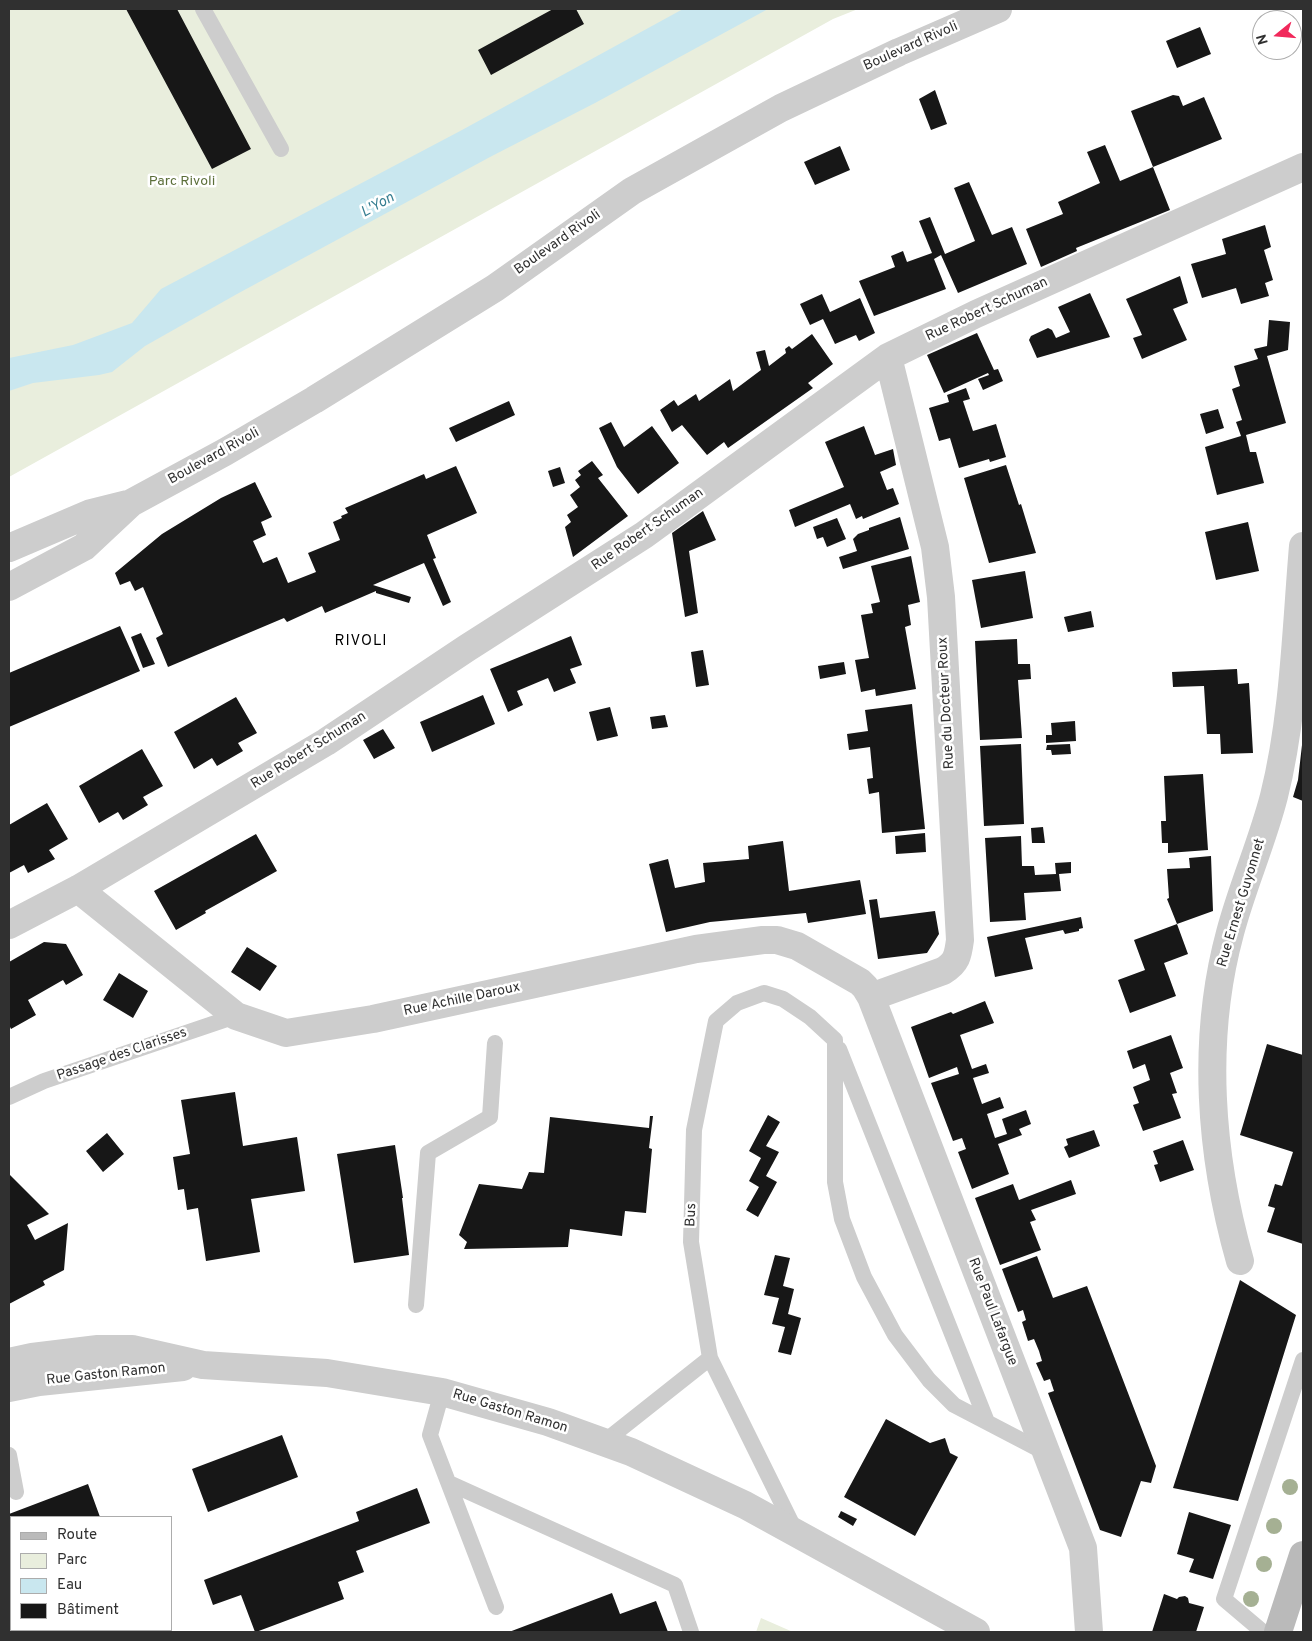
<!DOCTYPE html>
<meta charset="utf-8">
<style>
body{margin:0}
#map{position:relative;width:1312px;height:1641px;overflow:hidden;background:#fff;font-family:Overpass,sans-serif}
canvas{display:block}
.frame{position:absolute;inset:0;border:10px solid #303030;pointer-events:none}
.legend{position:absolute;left:10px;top:1516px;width:162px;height:115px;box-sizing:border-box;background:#fff;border:1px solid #acacac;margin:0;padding:6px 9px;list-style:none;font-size:15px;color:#303030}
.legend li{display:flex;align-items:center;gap:10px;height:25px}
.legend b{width:25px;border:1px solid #acacac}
.north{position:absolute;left:1252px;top:10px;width:50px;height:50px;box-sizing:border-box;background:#fff;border:1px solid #acacac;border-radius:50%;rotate:253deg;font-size:14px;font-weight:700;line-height:20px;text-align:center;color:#303030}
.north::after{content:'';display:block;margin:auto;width:18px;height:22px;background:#f1295b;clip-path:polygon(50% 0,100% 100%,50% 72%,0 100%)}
</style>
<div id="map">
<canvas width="1312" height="1641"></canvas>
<div class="frame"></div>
<ul class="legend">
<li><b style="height:6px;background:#bababa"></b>Route</li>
<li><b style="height:14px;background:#e9eedd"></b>Parc</li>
<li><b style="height:14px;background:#c9e7ef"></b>Eau</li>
<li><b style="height:14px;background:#171717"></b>Bâtiment</li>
</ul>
<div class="north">N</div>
</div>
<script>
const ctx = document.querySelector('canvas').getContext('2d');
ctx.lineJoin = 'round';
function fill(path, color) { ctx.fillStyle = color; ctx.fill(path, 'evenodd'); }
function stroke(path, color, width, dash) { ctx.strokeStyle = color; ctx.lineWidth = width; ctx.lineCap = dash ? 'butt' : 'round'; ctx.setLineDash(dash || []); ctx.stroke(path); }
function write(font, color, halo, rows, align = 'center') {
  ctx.font = font + ' Overpass,sans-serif'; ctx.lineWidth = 5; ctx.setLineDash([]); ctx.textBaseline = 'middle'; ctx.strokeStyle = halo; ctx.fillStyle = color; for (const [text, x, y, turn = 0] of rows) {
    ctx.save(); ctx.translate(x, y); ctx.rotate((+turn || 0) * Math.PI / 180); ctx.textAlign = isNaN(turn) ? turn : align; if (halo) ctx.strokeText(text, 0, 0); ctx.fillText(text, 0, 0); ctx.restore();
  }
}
fill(new Path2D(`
 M 9,9 L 858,9 L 833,19 L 9,477 Z
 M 761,1618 L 793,1632 L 756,1632 Z`), '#e9eedd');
fill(new Path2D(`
 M 683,9 L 768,9 L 595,103 L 490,157 L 237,294 L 145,346 L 112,372 L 99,375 L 33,383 L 9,391 L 9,358 L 73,345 L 132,323 L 161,289 L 462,130 Z`), '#c9e7ef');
fill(new Path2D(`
 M 126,9 L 177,9 L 251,149 L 212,169 Z
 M 553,9 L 576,9 L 584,24 L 491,75 L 478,50 Z
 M 1200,27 L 1211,54 L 1177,68 L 1166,41 Z
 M 935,90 L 947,124 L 931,130 L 919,99 Z
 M 1173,95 L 1179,96 L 1183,106 L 1204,97 L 1222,139 L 1153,167 L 1131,111 Z
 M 1105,145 L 1120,181 L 1153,167 L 1170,210 L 1076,248 L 1077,251 L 1041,267 L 1026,229 L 1063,214 L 1058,202 L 1100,183 L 1087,152 Z
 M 840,146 L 850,170 L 815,185 L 804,162 Z
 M 969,182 L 992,235 L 1012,227 L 1027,264 L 958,293 L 941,255 L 934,259 L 946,289 L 874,316 L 859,281 L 895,267 L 891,256 L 903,251 L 907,262 L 932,253 L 919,221 L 930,217 L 945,254 L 975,241 L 954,188 Z
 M 1265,225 L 1271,247 L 1264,250 L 1273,280 L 1265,283 L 1269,296 L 1241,304 L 1236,288 L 1202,298 L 1191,264 L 1226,254 L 1222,239 Z
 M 1180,276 L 1188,303 L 1173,309 L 1187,340 L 1142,359 L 1133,338 L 1142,335 L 1126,299 Z
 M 1090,293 L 1110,337 L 1037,358 L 1029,340 L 1031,336 L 1048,328 L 1052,330 L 1056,338 L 1070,332 L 1058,307 Z
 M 822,294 L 830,312 L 860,298 L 875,333 L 859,341 L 856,335 L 835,344 L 823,319 L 810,325 L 800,304 Z
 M 1269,320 L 1290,322 L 1288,350 L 1267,356 L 1286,423 L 1246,435 L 1250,452 L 1256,452 L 1264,483 L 1217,495 L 1205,447 L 1241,436 L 1236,422 L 1242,420 L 1232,389 L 1240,386 L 1234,366 L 1258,359 L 1254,349 L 1267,346 Z
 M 977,333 L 994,370 L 998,369 L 1003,381 L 983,390 L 978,379 L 989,375 L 988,373 L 944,393 L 927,355 Z
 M 812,334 L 833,364 L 808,383 L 813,388 L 728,448 L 724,442 L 707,455 L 682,425 L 672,432 L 660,410 L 674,400 L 678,406 L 696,394 L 699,401 L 730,379 L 733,391 L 761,370 L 756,352 L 765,350 L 769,366 L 786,353 L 785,349 L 789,346 L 792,349 Z
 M 966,388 L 970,399 L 963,401 L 973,431 L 996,424 L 1006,457 L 990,462 L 989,459 L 959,468 L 950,438 L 939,441 L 929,408 L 949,402 L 947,395 Z
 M 509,401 L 515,415 L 456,442 L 449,428 Z
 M 1218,409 L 1224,428 L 1206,434 L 1200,414 Z
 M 611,422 L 624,447 L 652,426 L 679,463 L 638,494 L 617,467 L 599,428 Z
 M 864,426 L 875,455 L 893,449 L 896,465 L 880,472 L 887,490 L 893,488 L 899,504 L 863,519 L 862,516 L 856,519 L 850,504 L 795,527 L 789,510 L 844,487 L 825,442 Z
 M 592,461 L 603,475 L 598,478 L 628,516 L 573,557 L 565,527 L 571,522 L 567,515 L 578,507 L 570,495 L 580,487 L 575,480 L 581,475 L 578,471 Z
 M 1006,465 L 1019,505 L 1021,504 L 1036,553 L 989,563 L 964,478 Z
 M 456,466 L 477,513 L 427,535 L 436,558 L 433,559 L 451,602 L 443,606 L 424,563 L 373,585 L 411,597 L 409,603 L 376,593 L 376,591 L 325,613 L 322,606 L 287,622 L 284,618 L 168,667 L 156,638 L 163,634 L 143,587 L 135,591 L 130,581 L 120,585 L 115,573 L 162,534 L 221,498 L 255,482 L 272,517 L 261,522 L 266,535 L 253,541 L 263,563 L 277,557 L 288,583 L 316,572 L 308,553 L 340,540 L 333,522 L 342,518 L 341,516 L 348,513 L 345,508 L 424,474 L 426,479 Z
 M 560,467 L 565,483 L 553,487 L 548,471 Z
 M 703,511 L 716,540 L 689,551 L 698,613 L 685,617 L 672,533 Z
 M 900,517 L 909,549 L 843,569 L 839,557 L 857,551 L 853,539 L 858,534 L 869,530 L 869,528 Z
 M 837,518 L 846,539 L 827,547 L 823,537 L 817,539 L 813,527 Z
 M 1248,522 L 1259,571 L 1216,580 L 1205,532 Z
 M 911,556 L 920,602 L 908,605 L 911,625 L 905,627 L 916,689 L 876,696 L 875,689 L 861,692 L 855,660 L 869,658 L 861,615 L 873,613 L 871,604 L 880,602 L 871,566 Z
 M 1025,571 L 1033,618 L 981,628 L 972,580 Z
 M 1091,611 L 1094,627 L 1068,632 L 1064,617 Z
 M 120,626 L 140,671 L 9,727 L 9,673 Z
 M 141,633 L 155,664 L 143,668 L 131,637 Z
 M 571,636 L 582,665 L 570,669 L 576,683 L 554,692 L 548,678 L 517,691 L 523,705 L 508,712 L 490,669 Z
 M 1017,639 L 1018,664 L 1030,664 L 1031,679 L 1018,680 L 1022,738 L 980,740 L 975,641 Z
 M 703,650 L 709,685 L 696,687 L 691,652 Z
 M 844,662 L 846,674 L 820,679 L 818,666 Z
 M 1237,669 L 1238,684 L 1249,683 L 1253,753 L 1221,754 L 1220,734 L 1207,734 L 1204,686 L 1173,687 L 1172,672 Z
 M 483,695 L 495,724 L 432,752 L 420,722 Z
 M 236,697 L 257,733 L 238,743 L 243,751 L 217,766 L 212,758 L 194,769 L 174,732 Z
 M 912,704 L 925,829 L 882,833 L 879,792 L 869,794 L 867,779 L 873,778 L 870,747 L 849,750 L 847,734 L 868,731 L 865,710 Z
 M 610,707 L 618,736 L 597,741 L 589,712 Z
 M 665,715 L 668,727 L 652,729 L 650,717 Z
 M 1075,721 L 1076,741 L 1046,743 L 1046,735 L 1052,735 L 1051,723 Z
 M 383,729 L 395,748 L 374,759 L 363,740 Z
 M 1021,744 L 1024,824 L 984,826 L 980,746 Z
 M 1070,744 L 1071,754 L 1052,755 L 1051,750 L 1046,750 L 1047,745 Z
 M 1302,745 L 1303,745 L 1303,801 L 1293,797 L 1298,780 Z
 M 142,749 L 163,786 L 143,797 L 148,805 L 123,820 L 118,812 L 99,823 L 79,786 Z
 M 1203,774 L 1208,850 L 1168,853 L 1168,843 L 1162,843 L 1161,821 L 1166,821 L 1164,776 Z
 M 47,803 L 68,839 L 49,850 L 55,859 L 28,873 L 24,865 L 9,873 L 9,825 Z
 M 1043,827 L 1045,843 L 1032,843 L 1031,828 Z
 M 925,833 L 926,852 L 896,854 L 895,836 Z
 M 256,834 L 277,871 L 205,911 L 206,913 L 176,930 L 154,891 Z
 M 1021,836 L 1022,866 L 1034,866 L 1035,875 L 1056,874 L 1055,863 L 1071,862 L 1071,873 L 1059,874 L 1061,891 L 1024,893 L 1026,920 L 990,922 L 985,838 Z
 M 783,841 L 789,891 L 860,880 L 866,914 L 808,923 L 806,913 L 710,922 L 666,932 L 649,864 L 668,859 L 675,888 L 705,882 L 703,863 L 749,859 L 748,846 Z
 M 1211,856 L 1213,911 L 1177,924 L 1167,899 L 1169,898 L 1167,869 L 1190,868 L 1189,858 Z
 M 877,899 L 880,918 L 935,911 L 939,934 L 927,953 L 878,959 L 869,900 Z
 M 1081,917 L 1083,928 L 1079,929 L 1079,931 L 1065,934 L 1063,930 L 1025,938 L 1033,969 L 995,977 L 987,937 Z
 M 1177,924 L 1188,954 L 1164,963 L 1176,996 L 1130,1013 L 1118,980 L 1145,970 L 1134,940 Z
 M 44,942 L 66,944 L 83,975 L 66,985 L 63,980 L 28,1000 L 36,1015 L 11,1029 L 9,1025 L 9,962 Z
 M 247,947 L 277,966 L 260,991 L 231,972 Z
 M 119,973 L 148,991 L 133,1018 L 103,1000 Z
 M 985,1001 L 994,1023 L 960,1035 L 972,1069 L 986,1064 L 989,1073 L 973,1078 L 982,1104 L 1000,1097 L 1004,1108 L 987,1114 L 995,1138 L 1007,1134 L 1002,1119 L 1026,1110 L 1031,1124 L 1019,1129 L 1022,1135 L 998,1144 L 1009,1174 L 972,1189 L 958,1152 L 966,1149 L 962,1138 L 953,1141 L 931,1083 L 959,1074 L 957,1067 L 929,1078 L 911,1027 L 951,1012 L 953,1014 Z
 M 1171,1035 L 1183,1068 L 1170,1073 L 1177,1093 L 1172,1094 L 1181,1118 L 1143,1131 L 1133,1105 L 1139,1103 L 1133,1087 L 1150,1080 L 1145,1064 L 1133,1069 L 1127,1051 Z
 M 1267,1044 L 1303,1055 L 1303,1244 L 1267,1232 L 1275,1208 L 1268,1206 L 1275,1184 L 1282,1186 L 1293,1152 L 1240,1135 Z
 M 235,1092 L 243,1146 L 297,1137 L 305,1191 L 251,1199 L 260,1252 L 206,1261 L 198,1208 L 187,1210 L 184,1189 L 178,1190 L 173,1157 L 190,1154 L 181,1100 Z
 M 768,1115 L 780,1122 L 766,1146 L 779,1152 L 766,1176 L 777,1182 L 758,1217 L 746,1210 L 759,1187 L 749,1181 L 761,1158 L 749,1151 Z
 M 650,1116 L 653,1116 L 649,1148 L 652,1149 L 646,1213 L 625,1211 L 622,1236 L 570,1229 L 568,1247 L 464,1249 L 467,1242 L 459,1235 L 479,1184 L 522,1189 L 529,1172 L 544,1173 L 550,1117 L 649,1128 Z
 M 1094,1130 L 1100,1146 L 1069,1158 L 1064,1147 L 1068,1145 L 1066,1139 Z
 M 107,1133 L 124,1154 L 103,1172 L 86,1151 Z
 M 1183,1140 L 1194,1170 L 1160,1182 L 1154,1165 L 1158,1164 L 1153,1151 Z
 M 395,1145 L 403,1198 L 402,1198 L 409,1255 L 354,1263 L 337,1154 Z
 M 9,1174 L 49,1214 L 27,1225 L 35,1240 L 68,1223 L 64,1270 L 43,1281 L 45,1285 L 9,1304 Z
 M 1071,1180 L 1076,1194 L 1031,1210 L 1036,1220 L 1030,1222 L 1041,1250 L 1000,1265 L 975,1198 L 1013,1184 L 1019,1200 Z
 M 775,1255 L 790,1258 L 783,1286 L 794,1289 L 788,1314 L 801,1318 L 791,1355 L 778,1352 L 785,1327 L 772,1324 L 779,1298 L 764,1295 Z
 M 1037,1256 L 1053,1298 L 1087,1286 L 1156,1466 L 1151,1483 L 1141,1481 L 1121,1537 L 1100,1530 L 1048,1393 L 1054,1391 L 1050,1379 L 1044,1381 L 1036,1363 L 1042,1361 L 1039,1351 L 1034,1339 L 1028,1341 L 1022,1322 L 1026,1320 L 1023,1310 L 1018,1312 L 1002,1269 Z
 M 1240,1280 L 1296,1315 L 1238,1501 L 1173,1488 Z
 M 886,1419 L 930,1443 L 945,1438 L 950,1453 L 958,1457 L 915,1536 L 844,1497 Z
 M 282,1435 L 298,1477 L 208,1512 L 192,1469 Z
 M 88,1484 L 100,1517 L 11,1517 L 11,1580 L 9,1574 L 9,1514 Z
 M 417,1488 L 430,1523 L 356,1551 L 364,1572 L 338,1582 L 344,1599 L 256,1632 L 255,1632 L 241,1595 L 213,1605 L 204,1580 L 359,1521 L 356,1512 Z
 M 841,1511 L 857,1519 L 853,1526 L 838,1517 Z
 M 1189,1512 L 1231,1525 L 1213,1579 L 1189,1572 L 1194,1559 L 1177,1554 Z
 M 612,1593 L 620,1614 L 656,1601 L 668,1632 L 509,1632 Z
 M 1164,1594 L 1177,1599 L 1179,1597 L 1185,1596 L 1188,1598 L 1189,1603 L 1204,1607 L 1196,1632 L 1152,1632 Z
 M 73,1630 L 171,1630 L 172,1632 L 74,1632 Z`), '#171717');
stroke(new Path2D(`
 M 203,9 L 281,149
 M 839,1049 L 987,1422
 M 9,1097 L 44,1081 L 236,1016
 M 416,1305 L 428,1153 L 490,1117 L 495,1043
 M 442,1392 L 430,1435 L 496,1607
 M 604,1442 L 710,1358
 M 9,1455 L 16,1492
 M 449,1483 L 675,1585 L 691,1632
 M 795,1530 L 710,1358 L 691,1242 L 694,1130 L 716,1021 L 737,1003 L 764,993 L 783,999 L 810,1017 L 835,1040 L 835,1182 L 842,1219 L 864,1277 L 895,1335 L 929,1380 L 954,1405 L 1046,1453
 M 1263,1632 L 1224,1599 L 1303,1360`), '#cdcdcd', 16);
stroke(new Path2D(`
 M 78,889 L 236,1016 L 286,1033 L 373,1019 L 696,949 L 763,940 L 777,940 L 797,946 L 860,982 L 865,987 L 871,997 L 1083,1548 L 1089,1632
 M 9,925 L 78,889 L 326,742 L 467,648 L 644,535 L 888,357 L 976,314 L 1303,167
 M 871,997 L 943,971 C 957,963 958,955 960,940 L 941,597 L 935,547 L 888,357
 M 1240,1261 C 1210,1155 1201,1040 1230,933 C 1242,887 1262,843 1274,796 C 1294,716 1296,628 1303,546
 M 9,1362 L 32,1357 L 98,1349 L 132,1349 L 203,1365 L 327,1373 L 442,1392 L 548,1422 L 631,1452 L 745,1505 L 976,1632
 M 9,1388 L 39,1382 L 183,1367`), '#cdcdcd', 28);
stroke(new Path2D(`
 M 9,548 L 91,513 L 127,504
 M 9,587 L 84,547 L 131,503 L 225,452 L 314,400 L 495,288 L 632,191 L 781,108 L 899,52 L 998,9`), '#cdcdcd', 28);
stroke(new Path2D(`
 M 1278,1632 L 1303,1555`), '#bababa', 28);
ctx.fillStyle = '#a5b093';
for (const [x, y] of [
 [1290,1487],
 [1274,1526],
 [1264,1564],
 [1251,1599]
]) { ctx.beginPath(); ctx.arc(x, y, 8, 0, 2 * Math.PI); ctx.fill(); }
write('14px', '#303030', '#fff', [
 ["Boulevard Rivoli",911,47,-24],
 ["Boulevard Rivoli",558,243,-35],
 ["Rue Robert Schuman",987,310,-25],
 ["Boulevard Rivoli",214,457,-29],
 ["Rue Robert Schuman",648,530,-35],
 ["Rue du Docteur Roux",947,703,-93],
 ["Rue Robert Schuman",309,751,-32],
 ["Rue Ernest Guyonnet",1242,903,-73],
 ["Rue Achille Daroux",462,1000,-12],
 ["Passage des Clarisses",122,1055,-19],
 ["Bus",692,1215,-88],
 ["Rue Paul Lafargue",992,1312,69],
 ["Rue Gaston Ramon",106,1375,-6],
 ["Rue Gaston Ramon",510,1412,17]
]);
write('14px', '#5c6f3a', '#fff', [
 ["Parc Rivoli",182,182]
]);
write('italic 15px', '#367e91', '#fff', [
 ["L'Yon",378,206,-29]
]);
ctx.letterSpacing = '1px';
write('15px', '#000', '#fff', [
 ["RIVOLI",361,642]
]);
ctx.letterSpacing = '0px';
</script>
